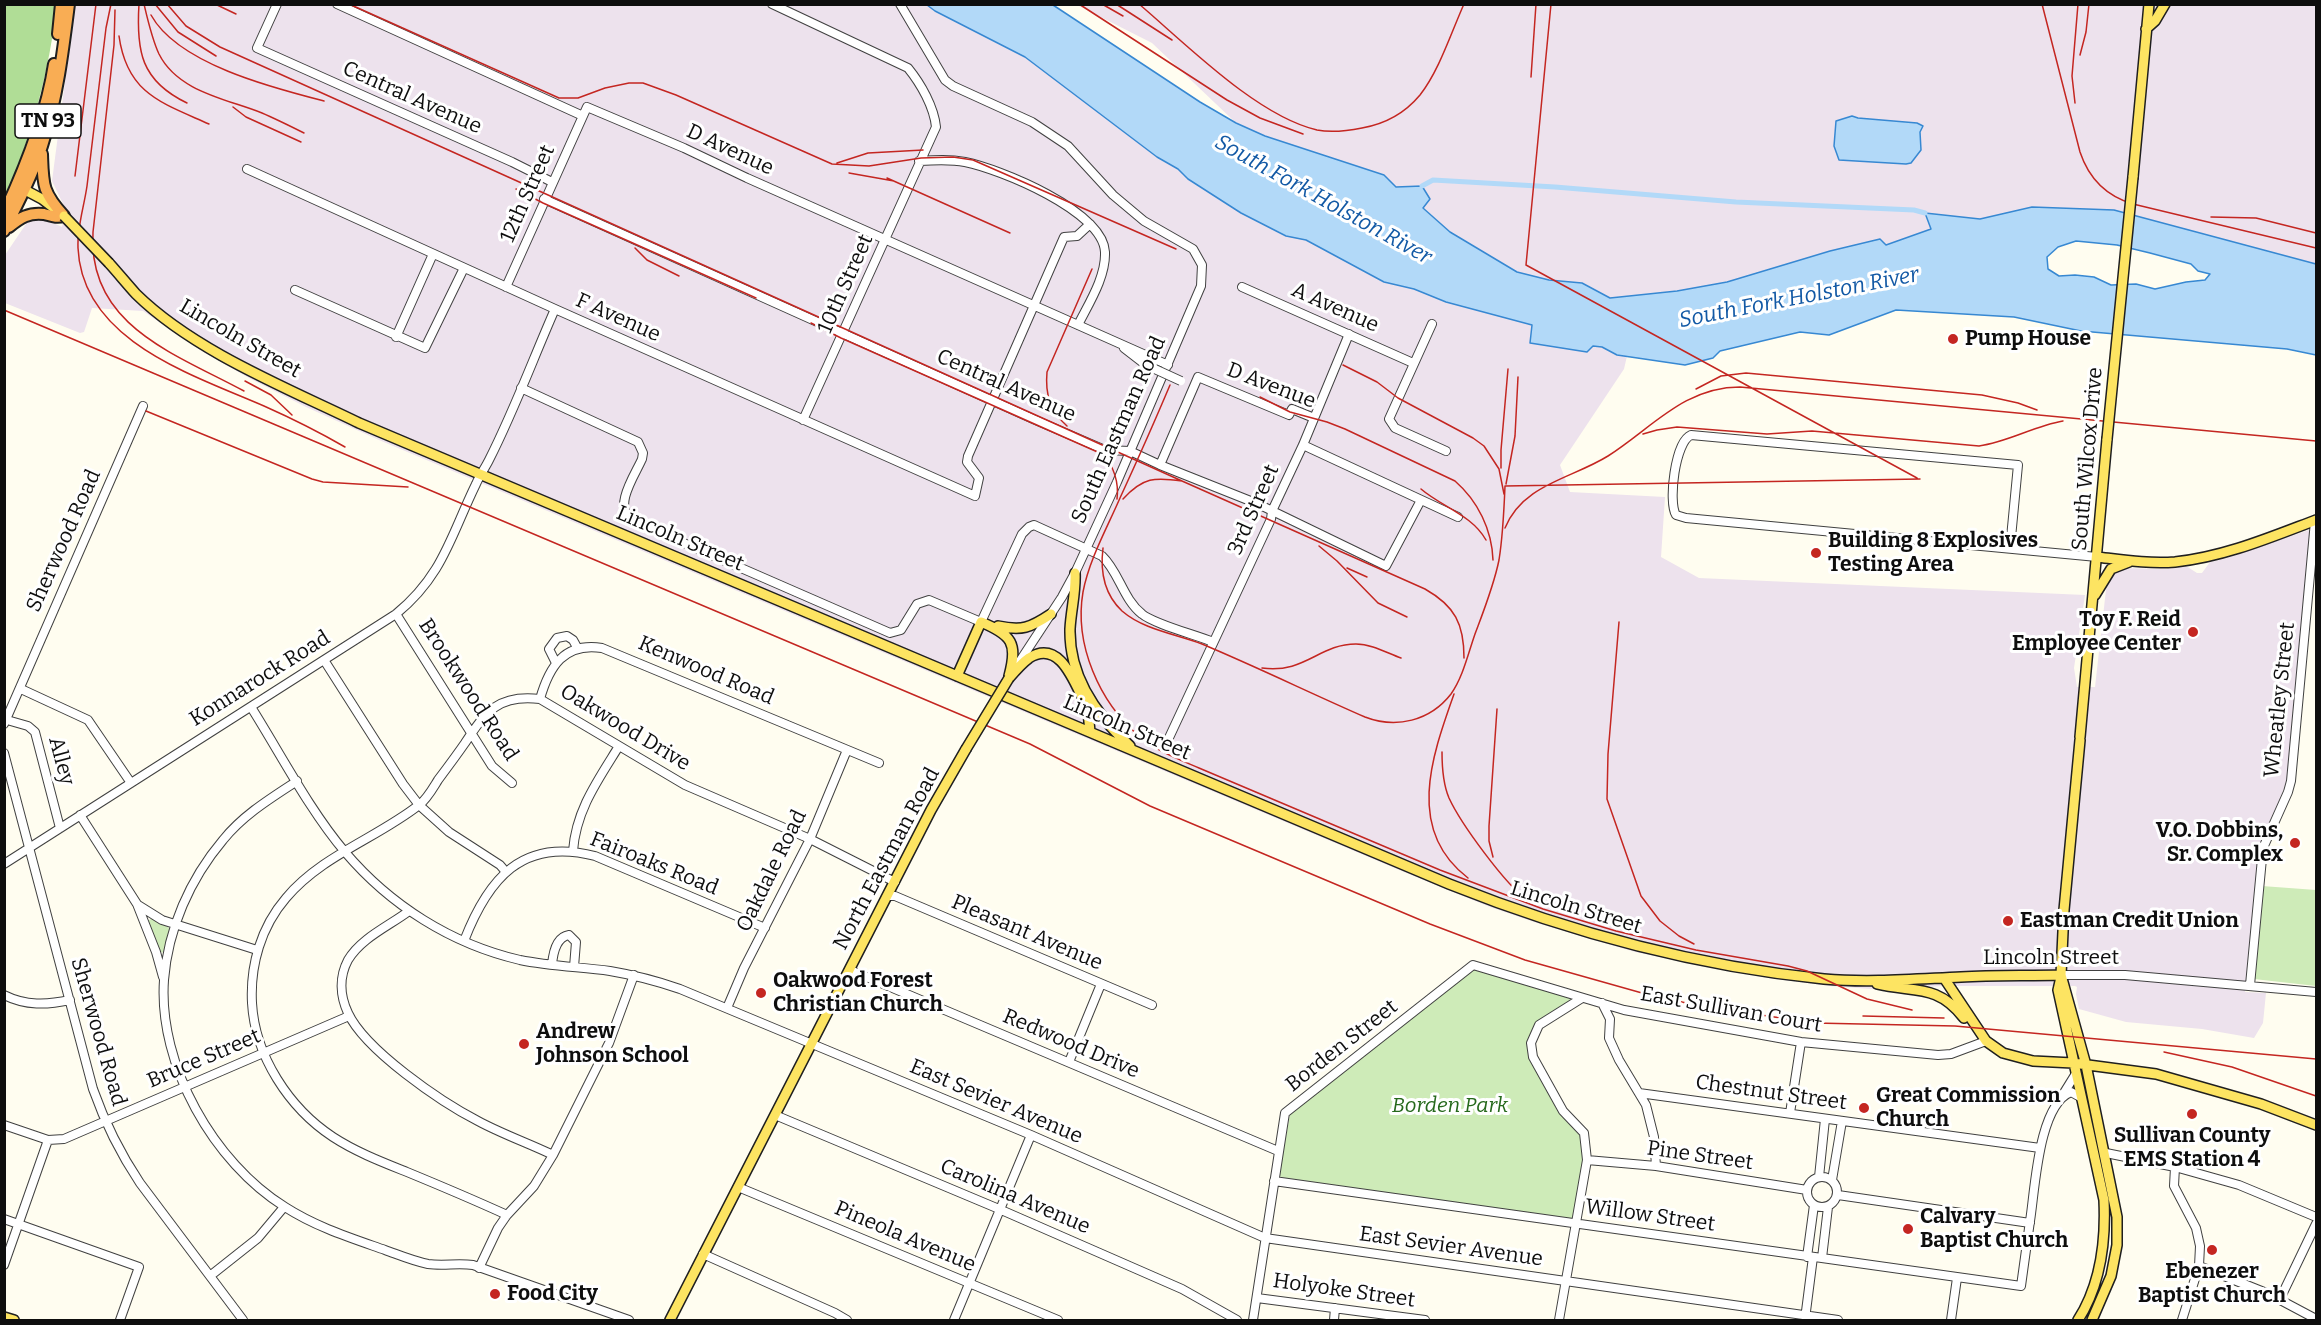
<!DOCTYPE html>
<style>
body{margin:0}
#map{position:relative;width:2321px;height:1325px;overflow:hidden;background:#fffdf0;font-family:Bitter,serif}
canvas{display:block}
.frame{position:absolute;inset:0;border:6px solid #0e0e0e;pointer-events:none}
</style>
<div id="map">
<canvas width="2321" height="1325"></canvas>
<div class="frame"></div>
</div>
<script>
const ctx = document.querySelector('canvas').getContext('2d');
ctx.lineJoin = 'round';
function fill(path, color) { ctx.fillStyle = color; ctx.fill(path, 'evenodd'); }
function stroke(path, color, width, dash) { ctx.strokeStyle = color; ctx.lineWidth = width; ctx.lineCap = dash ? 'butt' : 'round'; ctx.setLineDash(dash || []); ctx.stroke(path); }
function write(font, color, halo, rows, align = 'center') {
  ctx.font = font + ' Bitter,serif'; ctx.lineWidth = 6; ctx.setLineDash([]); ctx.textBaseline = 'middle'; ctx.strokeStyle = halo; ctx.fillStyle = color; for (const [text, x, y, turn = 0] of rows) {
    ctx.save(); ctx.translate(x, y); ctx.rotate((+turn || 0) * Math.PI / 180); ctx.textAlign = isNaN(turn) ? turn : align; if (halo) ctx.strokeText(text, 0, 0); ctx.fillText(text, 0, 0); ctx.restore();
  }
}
fill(new Path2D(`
 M 75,5 L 928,5 L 937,12 L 1025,57 L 1157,157 L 1178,169 L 1188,179 L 1241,213 L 1268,227 L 1286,236 L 1306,240 L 1384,282 L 1414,289 L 1446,302 L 1533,325 L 1530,343 L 1602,347 L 1617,355 L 1627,356 L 1624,369 L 1560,465 L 1570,492 L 1665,497 L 1661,557 L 1699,578 L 2085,595 L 2074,668 L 2077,687 L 2095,687 L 2107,581 L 2110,575 L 2122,568 L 2166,569 L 2186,566 L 2197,573 L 2202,573 L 2210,562 L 2227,558 L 2309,530 L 2311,537 L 2309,537 L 2287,778 L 2284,789 L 2259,846 L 2245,992 L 2266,993 L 2263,1023 L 2254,1038 L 2202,1029 L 2126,1022 L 2079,1009 L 2076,994 L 2077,987 L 2075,986 L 1943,986 L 1925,987 L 1913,992 L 1830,986 L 1768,978 L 1635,952 L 1537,923 L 1490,907 L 1404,872 L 379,440 L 306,407 L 249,378 L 200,350 L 143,311 L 92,308 L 84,332 L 80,333 L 5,303 L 5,255 L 28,221 L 45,219 L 62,227 L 65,208 L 52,181 Z
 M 1077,5 L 2316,5 L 2316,264 L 2114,210 L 2032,207 L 1980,219 L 1926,213 L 1931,229 L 1886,245 L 1777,268 L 1727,282 L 1677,291 L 1610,298 L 1582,283 L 1549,280 L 1517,272 L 1450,232 L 1423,207 L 1422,186 L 1396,187 L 1384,175 L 1265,136 L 1236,123 L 1152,43 Z`), '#ede2ed');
fill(new Path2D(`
 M 2262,886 L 2316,890 L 2316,986 L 2254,979 Z
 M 152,918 L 168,927 L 170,930 L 164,953 L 159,951 L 148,921 Z
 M 1471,967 L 1578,1001 L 1539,1025 L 1531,1043 L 1533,1057 L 1581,1136 L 1587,1160 L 1575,1220 L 1279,1177 L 1290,1114 Z`), '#ceebb8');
fill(new Path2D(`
 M 5,5 L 57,5 C 49,71 32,136 5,197 Z`), '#b0dd96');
const water = new Path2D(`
 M 927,5 L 1053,5 L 1200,102 L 1236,123 L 1265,136 L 1384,175 L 1396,187 L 1422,186 L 1430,199 L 1423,208 L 1450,232 L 1517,272 L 1549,280 L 1582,283 L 1610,298 L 1677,291 L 1727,282 L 1830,251 L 1880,239 L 1886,245 L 1931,229 L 1925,213 L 1980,219 L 2032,207 L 2114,210 L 2316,264 L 2316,355 L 2287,349 L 2081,331 L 2014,317 L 1896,310 L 1829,335 L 1800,332 L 1720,351 L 1713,358 L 1685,365 L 1617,355 L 1602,347 L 1593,346 L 1587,352 L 1530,343 L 1532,325 L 1446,302 L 1414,289 L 1384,282 L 1306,240 L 1286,236 L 1241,213 L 1188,179 L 1178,169 L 1157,157 L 1025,57 L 935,11 ZM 2076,241 L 2117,245 L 2150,253 L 2191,264 L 2198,271 L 2210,274 L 2205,280 L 2186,282 L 2155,289 L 2136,284 L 2111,285 L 2094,277 L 2075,275 L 2059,276 L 2048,269 L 2047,257 L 2058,247 Z
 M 1852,116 L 1858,118 L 1917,123 L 1923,126 L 1920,132 L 1921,150 L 1911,163 L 1906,164 L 1839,160 L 1834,146 L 1836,121 Z`);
fill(water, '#b2d9f8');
stroke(water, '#3788d2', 1.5);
stroke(new Path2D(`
 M 1422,186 L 1433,180 L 1555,187 L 1736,202 L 1914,210 L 1925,213`), '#b2d9f8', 5);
const minor = new Path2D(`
 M 277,4 L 257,48 L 512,162 L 552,182
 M 337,4 L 583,116
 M 772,4 L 908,68 C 921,84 934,107 936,127 L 803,420
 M 900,4 L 945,80 L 953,86 L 1032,122 L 1068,146 L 1113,195 L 1144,221 L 1193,249 L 1202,265 L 1201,286 L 1117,482 L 1075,573 L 1062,597 L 1016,667
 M 919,161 C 935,160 950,159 965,162 C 1000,169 1103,211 1105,252 C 1106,277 1089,303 1078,325
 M 247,169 L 555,309 L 975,496 L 979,478 L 967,462 L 968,456 L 1064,237 L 1077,236 L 1090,224
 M 544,199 L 1033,419 L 1105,450 L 1130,451 L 1160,465 L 1258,504 L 1386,566 L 1421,500
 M 506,287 L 587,107 L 684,148 L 747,178 L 1168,365
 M 1242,287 L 1413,363
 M 295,290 L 425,348 L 464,268
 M 1432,324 L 1389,419 L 1395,428 L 1446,451
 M 396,337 L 433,254
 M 1124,348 L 1146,365
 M 521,388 L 638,442 L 643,453 L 642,459 C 635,475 613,506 631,520 L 890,633 L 901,630 L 917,604 L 929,600 L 981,622 L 1022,534 L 1029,527 L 1034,525 L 1102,556 C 1119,572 1123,599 1142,614 C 1154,624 1196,635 1213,642
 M 1303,445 L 1458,517
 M 1160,465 L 1198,377 L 1289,415 L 1292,409 L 1314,418
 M 2010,548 L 2018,465 L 1691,435 C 1675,442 1668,502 1676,515 L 1686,518 L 2097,557
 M 396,614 L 492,766 L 512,783
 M 324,660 L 403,784 L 419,805 L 449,832 L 500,865 L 506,872
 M 556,663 L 549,649 L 557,638 L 567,636 L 573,640 L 578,649
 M 21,689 L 88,720 L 131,783
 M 540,699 C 549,667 564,642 602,648 L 879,763
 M 251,707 C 280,753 310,811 345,852 C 390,905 451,944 520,960 C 549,966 580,967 610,971 C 634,975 657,981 680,989 L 1031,1135 L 1265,1238 L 1838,1320
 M 7,720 L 28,726 L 35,732 L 60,828
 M 4,724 L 143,406
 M 1167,742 L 1271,519 L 1272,511 L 1303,445 L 1349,334
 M 4,753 L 93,1089 C 105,1123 120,1153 140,1183 L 243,1320
 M 297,781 C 271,798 243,815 223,840 C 190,879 168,929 164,980 C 158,1065 214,1163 285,1207 C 316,1227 351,1238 385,1250 C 399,1255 413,1261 428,1264 C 443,1266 458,1263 473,1265 L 629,1320
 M 80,815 L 137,904 L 156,952 L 163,977
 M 573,851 C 576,810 598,780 619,746
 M 4,864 L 396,614 C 443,576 451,535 476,484 C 480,475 485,468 489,460 C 514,411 533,359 555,309
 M 888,896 L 895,896 L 1152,1005
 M 138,905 L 162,920 L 257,950
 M 409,911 C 389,926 361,938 348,960 C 339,977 340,996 348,1013 C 365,1050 441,1102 478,1121 C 502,1134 528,1143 553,1155
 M 464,941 C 488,879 522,837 595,856 L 765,928
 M 552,965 C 553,953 556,937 569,935 L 576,942 L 574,967
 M 850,970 L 1278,1151
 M 2061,975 L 2125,975 L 2316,992
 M 2250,985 L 2263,848 L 2288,792 L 2291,781 L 2315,521
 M 4,995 C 26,1006 47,1005 70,1000
 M 1602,1003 L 1610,1019 L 1609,1038 L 1619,1060 L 1646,1105 L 1654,1137 L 1656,1166
 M 727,1008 L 744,968 L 810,839 L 847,750
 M 1069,1062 L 1101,984
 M 1639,1093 L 2040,1148
 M 2062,1096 L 2075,1075
 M 1790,1113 L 1801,1042
 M 775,1115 L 999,1209 L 1182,1289 L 1237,1320
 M 4,1125 L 48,1140 L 64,1139 L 349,1016
 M 2106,1153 L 2175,1167 L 2239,1185 L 2316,1217
 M 1587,1160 L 1656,1166 L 1807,1190
 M 2175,1167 L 2174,1186 L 2196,1228 L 2200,1246 L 2199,1266 L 2182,1320
 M1807 1192a15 15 0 1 1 30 0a15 15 0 1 1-30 0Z
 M 1819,1177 L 1825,1119
 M 1832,1180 L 1842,1121
 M 1274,1181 L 2021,1286 C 2024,1264 2027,1243 2030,1221 C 2035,1191 2038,1105 2071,1092 L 2080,1097
 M 738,1187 L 1058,1320
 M 1838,1195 L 2030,1223
 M 507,1215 C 474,1200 441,1186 407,1172 C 382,1162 356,1152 333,1137 C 289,1108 255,1056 252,1003 C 250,965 261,927 286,898 C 321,856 377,838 419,805 C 427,799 433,788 438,780 C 447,768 456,756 465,743 C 486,711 499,694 540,699 L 685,785 L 810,839 L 895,882
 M 4,1219 L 139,1267 L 120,1320
 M 703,1254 L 835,1313 L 847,1320
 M 1807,1257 L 1814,1205
 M 1822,1258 L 1828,1207
 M 4,1265 L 48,1140
 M 2199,1266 L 2269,1294 L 2316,1319
 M 479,1268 L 498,1228 L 507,1215 L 534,1186 L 553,1155 L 609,1043 L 634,975
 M 210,1276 L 258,1238 L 284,1207
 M 1257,1298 L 1425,1320
 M 2280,1299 L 2316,1224
 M 1805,1319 L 1813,1257
 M 954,1320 L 1031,1135
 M 1253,1320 L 1285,1113 L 1473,965 L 1624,1010 L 1801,1042 L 1938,1055 L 1951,1054 L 1986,1041
 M 1334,1320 L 1335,1308
 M 1559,1320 L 1587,1160 L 1584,1133 L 1563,1111 L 1533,1057 L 1531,1043 L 1539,1025 L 1582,998
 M 1951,1320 L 1957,1278`);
const major = new Path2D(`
 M 2146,29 L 2155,21 L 2165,4
 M 2133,177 L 2149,4
 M 25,190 L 42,199 L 55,209
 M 109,263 C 118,273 127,284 136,294 C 194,351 287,388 359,423 L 1449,884 C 1569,932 1695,966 1824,979 C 1869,983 1916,979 1961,977 C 1994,975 2028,976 2061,975
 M 2097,557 C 2123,560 2149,564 2175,562 C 2224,557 2271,537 2316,520
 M 1075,573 C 1076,592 1071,610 1070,629 C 1069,677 1096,715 1130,746
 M 2095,595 L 2111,569 L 2129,562
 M 998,626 C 1022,631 1030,628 1051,614
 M 957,676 L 981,622 C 1012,635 1018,643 1009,676
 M 1009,678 C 1015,671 1022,663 1029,658 C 1061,638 1075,685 1086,705 L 1088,711 L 1090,732
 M 2080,737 L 2107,439
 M 2080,740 L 2064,910 L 2061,975 L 2086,1065 L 2117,1217 L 2117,1245 L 2111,1276 L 2092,1320
 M 2061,977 L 2058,990 L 2104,1200 C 2106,1242 2101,1284 2078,1320
 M 1944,978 L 1986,1041 L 2003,1053 L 2033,1061 L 2073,1063 L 2156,1074 L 2261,1104 L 2316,1125
 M 1877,984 C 1913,993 1937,983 1964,1018
 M 4,1317 L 14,1320
 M 670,1320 L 931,810 L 966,749`);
const highway = new Path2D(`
 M 58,34 L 61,4
 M 42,154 C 43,184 42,192 64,216
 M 4,213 C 26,166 46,116 54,64
 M 9,227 C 20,218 29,212 44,214 C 52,216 56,218 64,216
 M 4,231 C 18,203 32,176 42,146 C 57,100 63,52 69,4`);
stroke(minor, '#414141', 10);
stroke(major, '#1f1f1f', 12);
stroke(highway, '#1f1f1f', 14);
stroke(minor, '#fff', 8);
stroke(major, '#fde462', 9);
stroke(highway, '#f9ad54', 10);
stroke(new Path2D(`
 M 111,4 L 106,28 C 100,81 93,133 87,186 C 84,207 77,227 78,248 C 82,341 193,375 264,406 C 291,418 319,432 345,447
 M 139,4 C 136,51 141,81 187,103
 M 144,4 C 148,21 152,39 159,54 C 178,92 227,99 262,113 C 276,119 290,126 304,133
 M 155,4 L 178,32 L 216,56
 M 167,4 L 186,26 L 220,47 L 1182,481
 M 215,4 L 236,14
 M 349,4 L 559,98 L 578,98 L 605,88 L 629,83 L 643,83 L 676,95 L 832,164 L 869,166 L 921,158 L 953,157 L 973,160 L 1176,249
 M 1079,4 L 1227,100 L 1260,118 L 1303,134
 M 1102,4 L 1123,16
 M 1116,4 L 1172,40
 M 1139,4 C 1186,44 1257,116 1317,130 C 1332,133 1347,131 1362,128 C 1385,124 1405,113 1420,95 C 1439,71 1451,33 1464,4
 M 1551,4 L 1526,265 L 1917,478
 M 2042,4 L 2080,152 C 2089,179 2106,196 2133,204 L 2316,248
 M 115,10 L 114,45 L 93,232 C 87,326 176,354 244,391
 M 151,15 C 178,64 273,88 324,101
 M 119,36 C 127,94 162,103 209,124
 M 2080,55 L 2086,32 L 2089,4
 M 1531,77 L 1536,4
 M 2075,103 L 2072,76 L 2078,4
 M 233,107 L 246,117 L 301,142
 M 837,163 L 868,153 L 923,150
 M 849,173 L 894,181
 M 75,176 L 96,4
 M 887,178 L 1010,233
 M 516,189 L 543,203 L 756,298
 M 2211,217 L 2256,218 L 2316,233
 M 635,248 L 647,260 L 679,276
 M 4,310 L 1030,744 L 1150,806 L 1430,924 L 1525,960 L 1642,993 L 1695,1005 L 1814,1023 L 1955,1026 L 2316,1059
 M 811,323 L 841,338 L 1102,454 C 1114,465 1119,483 1117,499
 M 1343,365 L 1377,382 L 1398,398 L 1473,438 L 1484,446 L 1499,469 L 1504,494
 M 245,381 L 271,395 L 292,415
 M 1170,385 C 1154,423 1137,461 1120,498 C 1107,528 1089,560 1083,592 C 1074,644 1099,702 1139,736 C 1156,751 1178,759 1199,768 L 1440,870 L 1543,909 L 1616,931 L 1696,950 L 1788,966 L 1807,971 L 1867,999 L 1912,1010
 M 1696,389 L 1721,376 L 1746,373 L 1982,395 L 2018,403 L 2037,410
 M 1260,397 L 1290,412 L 1327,422 L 1345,429 L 1455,481 C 1478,501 1492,530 1493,560
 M 146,411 L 312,479 L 323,482 L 408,487
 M 1067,426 C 1050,411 1045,394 1047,372 L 1092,269
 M 1643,434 L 1657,430 L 1677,427 L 1767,434 L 1812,431 L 1979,446 C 2008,442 2034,426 2063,421
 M 1501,468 L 1501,450 L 1508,369
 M 1506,484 L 1515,436 L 1518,377
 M 1421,489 C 1442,507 1472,515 1486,540
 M 1123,499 C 1143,477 1155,477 1182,481 L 1425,589 C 1455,606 1464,624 1464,658
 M 1505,528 C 1523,484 1571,479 1608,456 C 1652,428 1684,387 1740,387 L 2316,441
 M 1319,546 L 1337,561 L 1378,603 L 1407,617
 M 1103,548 C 1100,572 1104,594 1122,611 C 1144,630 1176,634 1202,644 C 1257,667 1310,693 1365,717 C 1396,729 1430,721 1451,694 C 1463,677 1468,654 1475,634 C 1484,610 1494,585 1499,560 C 1503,535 1504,511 1505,486 L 1920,479
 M 1347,568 L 1367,577
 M 1619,622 L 1608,754 L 1607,799 L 1641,896 L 1660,921 L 1679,936 L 1694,944
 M 1262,668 C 1305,674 1319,644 1356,644 C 1372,644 1387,653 1401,658
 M 1454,694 C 1432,756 1405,830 1468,878
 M 1442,752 C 1442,767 1443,784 1449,798 C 1461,824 1505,884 1528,901
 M 1493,857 L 1489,841 L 1489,826 L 1497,709
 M 1863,1016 L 1944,1018
 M 2164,1052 L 2232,1067 L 2316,1096`), '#c42621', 1.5);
const minorBridge = new Path2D(`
 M 1146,365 L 1181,381`);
const majorBridge = new Path2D(`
 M 64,216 L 109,263
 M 2107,439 L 2133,177
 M 966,749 L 1009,678`);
stroke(minorBridge, '#414141', 10, []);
stroke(majorBridge, '#1f1f1f', 12, []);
stroke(minorBridge, '#fff', 8);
stroke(majorBridge, '#fde462', 9);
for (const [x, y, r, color] of [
 [1953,339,6,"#c42621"],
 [1816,553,6,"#c42621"],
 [2193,632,6,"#c42621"],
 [2295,843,6,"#c42621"],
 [2008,921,6,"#c42621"],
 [761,993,6,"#c42621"],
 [524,1044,6,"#c42621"],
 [1864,1108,6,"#c42621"],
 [2192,1114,6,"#c42621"],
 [1908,1229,6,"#c42621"],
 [2212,1250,6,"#c42621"],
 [495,1294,6,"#c42621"]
]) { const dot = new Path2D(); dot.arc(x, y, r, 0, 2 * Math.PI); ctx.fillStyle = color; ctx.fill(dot); stroke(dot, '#fff', 2); }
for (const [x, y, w] of [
 [48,121,66]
]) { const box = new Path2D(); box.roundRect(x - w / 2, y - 17, w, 34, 4.5); ctx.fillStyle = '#fff'; ctx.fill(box); stroke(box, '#0e0e0e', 1.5); }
write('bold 20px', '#0e0e0e', null, [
 ["TN 93",48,121]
]);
write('21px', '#0e0e0e', '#fff', [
 ["Central Avenue",412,98,24],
 ["D Avenue",730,150,25],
 ["12th Street",528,194,-66],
 ["10th Street",846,284,-66],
 ["A Avenue",1335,308,24],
 ["F Avenue",618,318,24],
 ["Lincoln Street",240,339,30],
 ["Central Avenue",1006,386,24],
 ["D Avenue",1271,386,21],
 ["South Eastman Road",1119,430,-66],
 ["South Wilcox Drive",2088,459,-85],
 ["3rd Street",1254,510,-66],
 ["Lincoln Street",680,539,23],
 ["Sherwood Road",64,541,-66],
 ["Kenwood Road",706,671,23],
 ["Konnarock Road",260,679,-32],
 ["Brookwood Road",468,690,57],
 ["Wheatley Street",2280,700,-84],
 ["Oakwood Drive",625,728,31],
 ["Lincoln Street",1127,728,23],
 ["Alley",61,761,75],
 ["North Eastman Road",887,859,-62],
 ["Fairoaks Road",654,864,22],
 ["Oakdale Road",772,871,-64],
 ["Lincoln Street",1576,908,17],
 ["Pleasant Avenue",1027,933,23],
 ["Lincoln Street",2051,958],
 ["East Sullivan Court",1731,1010,10],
 ["Sherwood Road",98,1032,74],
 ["Redwood Drive",1071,1044,23],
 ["Borden Street",1342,1046,-38],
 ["Bruce Street",204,1059,-23],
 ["Chestnut Street",1771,1093,8],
 ["East Sevier Avenue",996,1102,23],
 ["Pine Street",1700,1156,8],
 ["Carolina Avenue",1015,1197,23],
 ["Willow Street",1650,1216,8],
 ["Pineola Avenue",905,1237,23],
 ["East Sevier Avenue",1451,1247,8],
 ["Holyoke Street",1344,1291,8]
]);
write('bold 21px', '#0e0e0e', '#fff', [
 ["Pump House",1965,339],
 ["Building 8 Explosives",1828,541],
 ["Testing Area",1828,565],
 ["Toy F. Reid",2181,620,"right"],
 ["Employee Center",2181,644,"right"],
 ["V.O. Dobbins,",2283,831,"right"],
 ["Sr. Complex",2283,855,"right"],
 ["Eastman Credit Union",2020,921],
 ["Oakwood Forest",773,981],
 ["Christian Church",773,1005],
 ["Andrew",536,1032],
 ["Johnson School",536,1056],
 ["Great Commission",1876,1096],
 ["Church",1876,1120],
 ["Sullivan County",2192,1136,"center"],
 ["EMS Station 4",2192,1160,"center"],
 ["Calvary",1920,1217],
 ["Baptist Church",1920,1241],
 ["Ebenezer",2212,1272,"center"],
 ["Baptist Church",2212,1296,"center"],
 ["Food City",507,1294]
], 'left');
write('italic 21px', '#26691c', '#fff', [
 ["Borden Park",1450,1106]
]);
write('italic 22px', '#1259a5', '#fff', [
 ["South Fork Holston River",1323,200,29],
 ["South Fork Holston River",1799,298,-11]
]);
</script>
